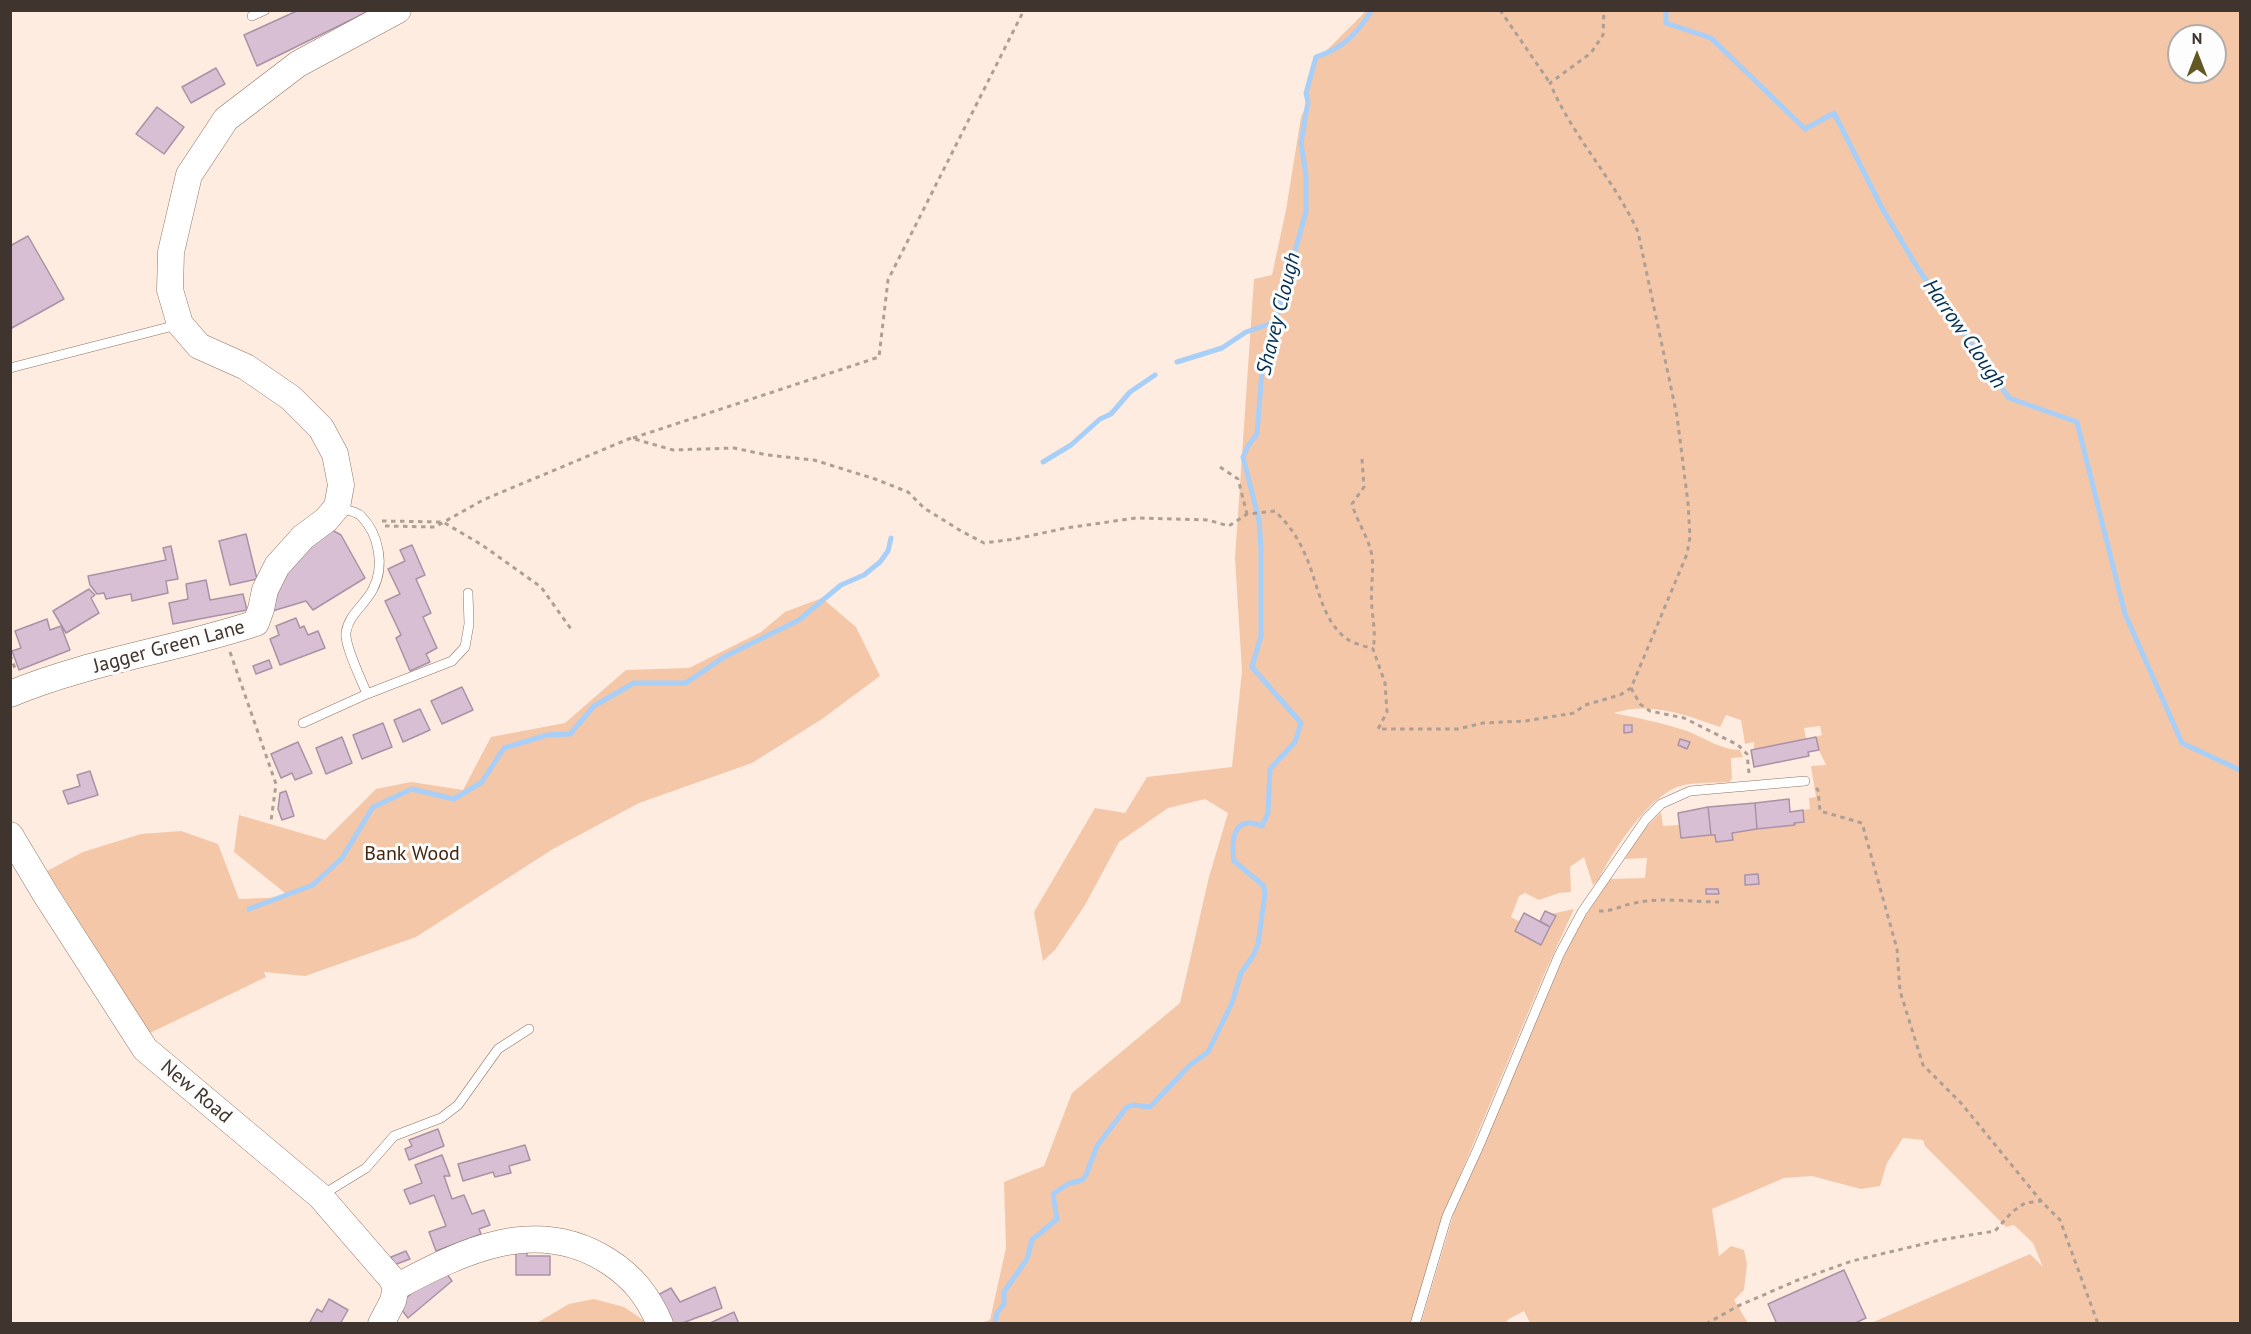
<!DOCTYPE html>
<style>
body{margin:0}
#map{position:relative;width:2251px;height:1334px;overflow:hidden;background:#feece1;font-family:"PT Sans",sans-serif}
canvas{display:block}
.frame{position:absolute;inset:0;border:12px solid #40352e;pointer-events:none}
.north{position:absolute;left:2167px;top:24px;width:60px;height:60px;box-sizing:border-box;background:#fdfdfd;border:2px solid #b1adaa;border-radius:50%;rotate:0deg;font-size:16px;font-weight:700;line-height:24px;text-align:center;color:#40352e}
.north::after{content:'';display:block;margin:auto;width:21px;height:27px;background:#615824;clip-path:polygon(50% 0,100% 100%,50% 72%,0 100%)}
</style>
<div id="map">
<canvas width="2251" height="1334"></canvas>
<div class="frame"></div>
<div class="north">N</div>
</div>
<script>
const ctx = document.querySelector('canvas').getContext('2d');
ctx.lineJoin = 'round';
function fill(path, color) { ctx.fillStyle = color; ctx.fill(path, 'evenodd'); }
function stroke(path, color, width, dash) { ctx.strokeStyle = color; ctx.lineWidth = width; ctx.lineCap = dash ? 'butt' : 'round'; ctx.setLineDash(dash || []); ctx.stroke(path); }
function write(font, color, halo, rows, align = 'center') {
  ctx.font = font + ' "PT Sans",sans-serif'; ctx.lineWidth = 6; ctx.setLineDash([]); ctx.textBaseline = 'middle'; ctx.strokeStyle = halo; ctx.fillStyle = color; for (const [text, x, y, turn = 0] of rows) {
    ctx.save(); ctx.translate(x, y); ctx.rotate((+turn || 0) * Math.PI / 180); ctx.textAlign = isNaN(turn) ? turn : align; if (halo) ctx.strokeText(text, 0, 0); ctx.fillText(text, 0, 0); ctx.restore();
  }
}
fill(new Path2D(`
 M 1366,11 L 2240,11 L 2240,1323 L 1871,1323 L 2030,1254 L 2043,1267 L 2033,1243 L 2014,1225 L 2006,1227 L 1925,1146 L 1923,1140 L 1903,1138 L 1887,1163 L 1880,1186 L 1861,1189 L 1812,1176 L 1784,1178 L 1712,1209 L 1719,1256 L 1731,1246 L 1744,1250 L 1747,1264 L 1744,1290 L 1734,1300 L 1748,1323 L 1530,1323 L 1524,1311 L 1507,1320 L 1508,1323 L 1421,1323 L 1459,1196 L 1477,1161 L 1573,935 L 1610,879 L 1645,878 L 1647,858 L 1625,859 L 1641,832 L 1661,812 L 1663,826 L 1679,825 L 1681,838 L 1715,835 L 1716,842 L 1732,840 L 1732,833 L 1794,825 L 1794,823 L 1804,822 L 1803,810 L 1810,809 L 1809,798 L 1816,797 L 1811,766 L 1826,765 L 1819,750 L 1816,737 L 1822,735 L 1820,726 L 1804,728 L 1806,739 L 1754,749 L 1754,742 L 1745,744 L 1741,720 L 1726,715 L 1720,727 C 1686,715 1650,701 1614,713 C 1638,718 1663,723 1687,731 C 1705,738 1721,750 1740,750 L 1743,757 L 1731,758 L 1732,779 L 1729,782 C 1715,783 1690,782 1677,787 C 1647,799 1613,850 1599,879 L 1593,885 L 1584,857 L 1570,867 L 1571,892 L 1559,893 L 1539,900 L 1525,893 L 1519,896 L 1511,917 L 1520,922 L 1515,931 L 1541,945 L 1556,917 L 1551,914 L 1574,909 L 1546,970 L 1448,1204 L 1411,1323 L 976,1324 L 990,1320 L 1006,1248 L 1004,1182 L 1044,1166 L 1072,1093 L 1180,1003 L 1209,877 L 1228,813 L 1205,799 L 1168,808 L 1119,842 L 1085,905 L 1055,950 L 1043,961 L 1034,912 L 1095,808 L 1125,813 L 1147,777 L 1232,767 L 1242,671 L 1235,558 L 1254,279 L 1272,275 L 1286,210 L 1301,117 L 1308,102 L 1306,93 L 1316,57 L 1325,52 ZM 2179,36 L 2215,36 L 2215,72 L 2179,72 Z
 M 822,598 L 856,627 L 880,676 L 822,719 L 752,763 L 639,803 L 553,849 L 416,937 L 305,976 L 264,972 L 266,977 L 150,1033 L 47,871 L 83,852 L 141,834 L 181,831 L 218,844 L 239,899 L 290,897 L 234,852 L 239,815 L 325,840 L 376,789 L 411,782 L 463,790 L 491,737 L 565,723 L 626,670 L 689,668 L 761,632 L 785,612 Z
 M 594,1299 L 624,1307 L 649,1324 L 535,1324 L 569,1304 Z`), '#f4c7a8');
stroke(new Path2D(`
 M 1666,10 L 1666,23 L 1711,38 L 1805,129 L 1834,113 L 1882,208 L 1917,267 L 2009,398 L 2077,422 L 2125,614 L 2182,743 L 2240,770
 M 1177,362 L 1222,348 L 1246,332 L 1275,322
 M 1043,462 L 1071,445 L 1100,419 L 1111,414 L 1130,392 L 1155,375
 M 249,909 L 313,885 L 342,858 L 373,807 L 412,789 L 454,799 L 482,782 L 504,748 L 547,735 L 570,734 L 594,706 L 634,683 L 686,683 L 724,657 L 799,620 L 841,585 L 864,575 L 880,562 L 888,551 L 891,538
 M 995,1324 L 997,1313 L 1004,1304 L 1004,1292 L 1027,1259 L 1032,1240 L 1057,1219 L 1053,1194 L 1068,1184 L 1082,1180 L 1086,1175 L 1097,1146 L 1126,1108 L 1132,1105 L 1150,1107 L 1190,1065 L 1208,1052 L 1232,1003 L 1241,973 L 1253,956 L 1258,944 L 1265,894 L 1264,886 L 1234,861 C 1231,840 1233,814 1262,826 L 1268,813 L 1270,769 L 1295,742 L 1301,723 L 1252,667 L 1261,636 L 1261,549 L 1259,520 L 1243,457 L 1248,446 L 1257,434 L 1263,358 L 1280,307 L 1281,288 L 1286,283 L 1306,212 L 1306,175 L 1301,143 L 1308,102 L 1306,93 L 1316,57 C 1343,48 1357,34 1372,10`), '#a7cff8', 5);
const building = new Path2D(`
 M 299,10 L 369,10 L 369,11 L 257,66 L 244,35 Z
 M 216,68 L 225,84 L 191,103 L 182,87 Z
 M 157,107 L 184,127 L 164,154 L 136,134 Z
 M 28,236 L 64,299 L 10,329 L 10,246 Z
 M 332,530 L 341,535 L 365,578 L 313,610 L 306,601 L 269,612 L 276,579 L 299,552 Z
 M 246,534 L 257,579 L 230,585 L 219,541 Z
 M 412,545 L 425,575 L 416,579 L 431,613 L 423,617 L 437,648 L 426,654 L 430,662 L 410,671 L 396,638 L 401,635 L 385,601 L 400,594 L 388,569 L 405,561 L 400,550 Z
 M 171,546 L 178,579 L 166,581 L 168,593 L 132,601 L 131,594 L 106,599 L 104,593 L 97,594 L 90,585 L 88,576 L 166,560 L 163,548 Z
 M 206,580 L 210,600 L 243,594 L 247,610 L 173,624 L 169,603 L 188,599 L 186,584 Z
 M 89,589 L 95,595 L 91,598 L 99,613 L 66,633 L 53,611 Z
 M 296,618 L 300,628 L 304,626 L 308,635 L 318,631 L 325,648 L 280,665 L 270,639 L 279,635 L 276,626 Z
 M 47,619 L 50,630 L 61,626 L 70,650 L 19,670 L 12,651 L 21,648 L 15,631 Z
 M 269,660 L 272,668 L 256,674 L 253,666 Z
 M 462,687 L 473,710 L 442,724 L 431,701 Z
 M 420,709 L 430,730 L 403,742 L 394,720 Z
 M 383,723 L 392,747 L 362,759 L 353,735 Z
 M 1624,725 L 1632,725 L 1632,732 L 1624,733 Z
 M 342,737 L 352,763 L 326,774 L 316,748 Z
 M 1816,737 L 1819,750 L 1808,752 L 1809,756 L 1754,767 L 1751,750 Z
 M 1680,739 L 1690,742 L 1687,749 L 1678,745 Z
 M 298,742 L 312,773 L 295,780 L 292,773 L 281,778 L 271,754 Z
 M 90,771 L 98,795 L 68,804 L 63,791 L 80,786 L 77,775 Z
 M 286,791 L 294,816 L 282,820 L 278,809 L 280,793 Z
 M 1789,799 L 1790,812 L 1803,810 L 1804,822 L 1794,823 L 1795,825 L 1757,829 L 1755,803 Z
 M 1755,803 L 1757,829 L 1732,833 L 1733,840 L 1716,842 L 1715,835 L 1711,835 L 1708,807 Z
 M 1708,807 L 1711,835 L 1681,838 L 1678,813 Z
 M 1758,874 L 1759,884 L 1745,885 L 1745,875 Z
 M 1706,889 L 1718,889 L 1719,894 L 1706,894 Z
 M 1545,911 L 1556,916 L 1550,927 L 1540,921 Z
 M 1524,913 L 1550,927 L 1541,945 L 1515,931 Z
 M 438,1129 L 444,1146 L 409,1160 L 405,1149 L 412,1146 L 409,1140 Z
 M 525,1145 L 530,1160 L 509,1166 L 511,1173 L 495,1177 L 493,1172 L 463,1181 L 458,1164 Z
 M 442,1155 L 450,1176 L 444,1176 L 452,1199 L 464,1195 L 472,1214 L 484,1210 L 490,1225 L 479,1229 L 481,1234 L 436,1251 L 429,1232 L 446,1226 L 434,1195 L 410,1204 L 404,1190 L 422,1183 L 415,1165 Z
 M 406,1251 L 410,1259 L 394,1265 L 391,1257 Z
 M 516,1252 L 527,1252 L 527,1256 L 550,1256 L 550,1275 L 516,1275 Z
 M 444,1270 L 452,1281 L 408,1318 L 398,1305 L 434,1274 Z
 M 1844,1270 L 1866,1318 L 1853,1324 L 1777,1324 L 1768,1304 Z
 M 715,1287 L 722,1308 L 680,1324 L 672,1324 L 656,1296 L 671,1288 L 680,1302 Z
 M 329,1299 L 348,1310 L 340,1324 L 309,1324 L 317,1309 L 322,1312 Z
 M 734,1312 L 739,1324 L 708,1324 Z`);
fill(building, '#d8bfd3');
stroke(building, '#aa92a6', 1.5);
const lane = new Path2D(`
 M 252,16 L 265,10
 M 10,368 L 177,325
 M 339,508 C 346,510 356,511 361,516 C 379,534 385,566 373,589 C 365,605 349,614 346,632 C 344,645 362,681 367,694
 M 303,723 L 367,694 L 452,661 L 465,647 L 469,624 L 468,593
 M 322,1195 L 366,1168 L 394,1136 L 441,1118 L 458,1105 L 498,1049 L 529,1029
 M 1415,1324 L 1447,1216 L 1479,1146 L 1559,955 L 1582,912 L 1646,819 L 1661,804 L 1690,791 L 1805,781`);
const secondary = new Path2D(`
 M 10,694 C 89,661 175,650 256,623 L 261,609 L 265,590 L 277,566 L 303,537 L 326,520 L 337,507 L 341,485 L 335,454 L 321,428 L 291,398 L 246,367 L 199,346 L 180,324 L 170,290 L 171,252 L 189,175 L 226,119 L 298,64 L 398,10
 M 10,835 L 46,895 L 145,1049 L 320,1196 L 391,1278 L 396,1287 L 393,1301 L 381,1324
 M 396,1287 C 463,1251 536,1215 608,1261 C 633,1277 648,1296 660,1324`);
stroke(lane, '#8d7464', 10);
stroke(secondary, '#8d7464', 27);
stroke(new Path2D(`
 M 1500,10 L 1550,83
 M 633,438 L 879,357 L 888,280 L 1024,10
 M 1362,459 L 1364,487 L 1352,504 C 1357,522 1369,538 1372,556 C 1374,573 1370,591 1372,608 C 1373,622 1376,634 1373,649
 M 1220,467 L 1238,479 L 1247,514
 M 382,521 L 443,522 L 482,545 L 541,587 L 571,629
 M 385,526 L 435,527 L 483,500 L 631,438 L 673,450 L 734,448 L 767,455 L 814,460 L 875,479 L 908,492 L 924,508 L 961,531 L 984,543 L 1015,539 L 1066,528 L 1136,518 L 1208,520 L 1229,526 L 1247,514 L 1275,511 C 1288,524 1297,536 1304,552 C 1318,581 1320,619 1347,639 C 1354,644 1365,646 1373,649 L 1385,683 L 1387,712 L 1378,729 L 1458,729 L 1483,723 L 1525,721 L 1574,713 L 1585,705 L 1620,695 L 1631,688 L 1687,554 L 1690,537 L 1688,503 L 1677,416 L 1638,232 C 1614,179 1572,136 1550,83 L 1591,53 L 1603,35 L 1604,10
 M 230,652 L 276,784 L 271,821
 M 10,655 L 16,671
 M 1631,688 L 1640,704 L 1650,711 L 1684,718 L 1738,745 L 1747,754 L 1749,773
 M 1816,788 L 1818,790 L 1820,811 L 1862,823 L 1897,949 L 1900,991 L 1923,1065 L 1961,1103 L 2041,1201 L 2060,1220 L 2098,1324
 M 1599,911 C 1612,912 1622,905 1635,903 C 1660,897 1694,902 1719,902
 M 1706,1324 L 1738,1306 L 1798,1280 L 1852,1261 L 1940,1240 L 1995,1231 L 2012,1212 L 2025,1203 L 2041,1201`), '#ae9f95', 3, [4.5, 4.5]);
stroke(lane, '#fff', 9);
stroke(secondary, '#fff', 26);
write('20px', '#40352e', '#fdfdfd', [
 ["Jagger Green Lane",169,647,-15],
 ["New Road",196,1092,40]
]);
write('20px', '#45250c', '#fdfdfd', [
 ["Bank Wood",412,854]
]);
write('italic 21px', '#023055', '#fdfdfd', [
 ["Shavey Clough",1279,314,-76],
 ["Harrow Clough",1964,334,55]
]);
</script>
